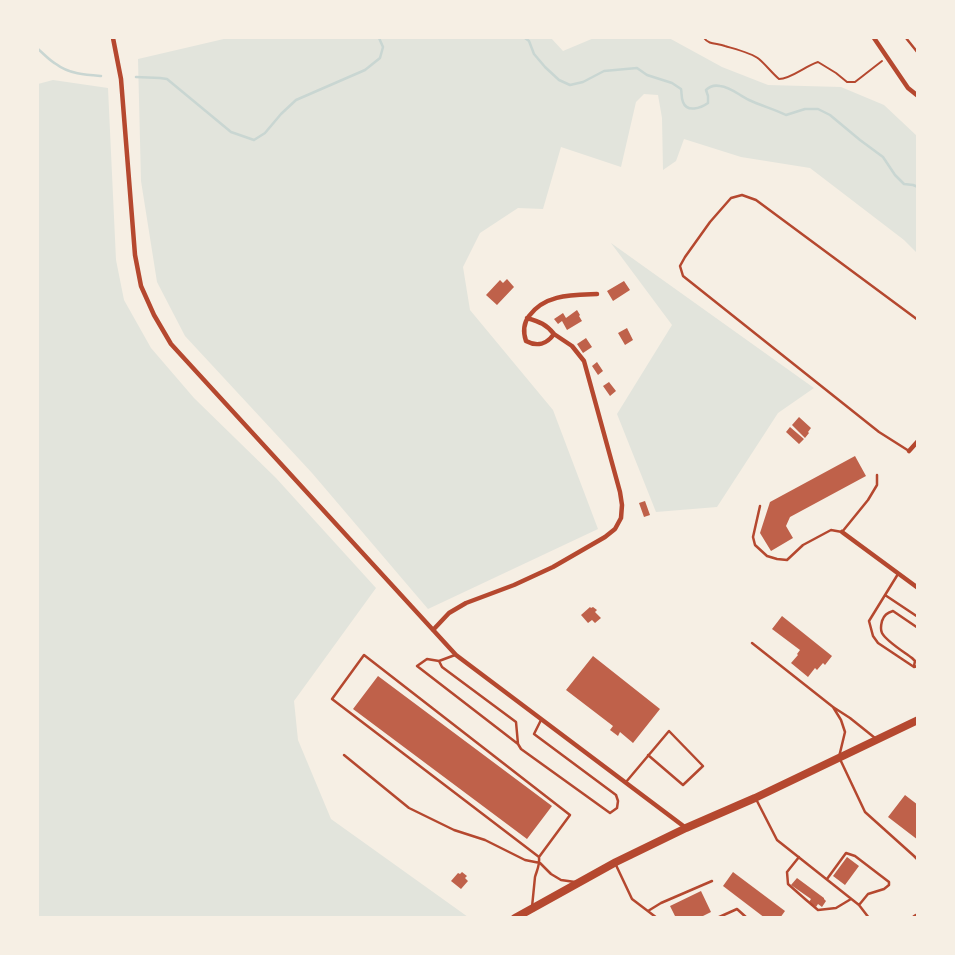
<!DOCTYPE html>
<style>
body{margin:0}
#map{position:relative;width:955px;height:955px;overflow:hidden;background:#f6efe4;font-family:"Sofia Sans Condensed",sans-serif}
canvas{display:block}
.frame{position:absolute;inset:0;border:39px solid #f6efe4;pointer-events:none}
</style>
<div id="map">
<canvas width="955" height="955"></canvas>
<div class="frame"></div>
</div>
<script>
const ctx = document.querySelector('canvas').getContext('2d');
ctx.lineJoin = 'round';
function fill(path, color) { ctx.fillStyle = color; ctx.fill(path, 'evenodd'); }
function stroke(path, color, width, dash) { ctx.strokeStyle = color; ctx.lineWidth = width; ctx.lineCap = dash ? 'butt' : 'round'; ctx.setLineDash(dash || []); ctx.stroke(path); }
fill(new Path2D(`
 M 228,38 L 551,38 L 563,51 L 594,38 L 669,38 L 722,67 L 768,85 L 841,87 L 884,105 L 917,136 L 917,253 L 904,240 L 810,168 L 741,157 L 684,139 L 676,161 L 663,170 L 662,118 L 658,95 L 644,94 L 636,102 L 621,167 L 561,147 L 543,209 L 518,208 L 480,233 L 463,267 L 470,310 L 553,410 L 598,529 L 428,609 L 312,473 L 185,336 L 157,282 L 141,181 L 138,59 Z
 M 53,80 L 108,88 L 116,260 L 124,300 L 151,348 L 194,398 L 276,478 L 376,588 L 294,701 L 298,740 L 331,819 L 468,917 L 38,917 L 38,84 Z
 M 611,243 L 814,388 L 778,413 L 717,507 L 656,512 L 617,414 L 672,325 Z`), '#e2e4dc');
stroke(new Path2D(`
 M 525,38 L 529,41 L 534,54 L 545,67 L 559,80 L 570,85 L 583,82 L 604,71 L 637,68 L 647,75 L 672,83 L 681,89 C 682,93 681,98 683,102 C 687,113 701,108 708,103 L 708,96 L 706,90 C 710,86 715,85 720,86 C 731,87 740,96 749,100 C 762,106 774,109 786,115 L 805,109 L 818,109 L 830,115 L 860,140 L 883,157 L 895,175 L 904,184 L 913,185 L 918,187
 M 38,49 C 44,54 49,60 56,64 C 69,74 86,75 101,76
 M 136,77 L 160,78 L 167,79 L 231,132 L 254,140 L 265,133 L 281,114 L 296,100 L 365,70 L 380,58 L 383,47 L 379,38`), '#c9d6d2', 2.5);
fill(new Path2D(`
 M 507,279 L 514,287 L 497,305 L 486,295 L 500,280 L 503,283 Z
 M 624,281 L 630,290 L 613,301 L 607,291 Z
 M 577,310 L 580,315 L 579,316 L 582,321 L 567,330 L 562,321 L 558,324 L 554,319 L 563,313 L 566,318 Z
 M 627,328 L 633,340 L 625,345 L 618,333 Z
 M 586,338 L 592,347 L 583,353 L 577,344 Z
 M 597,362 L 603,371 L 598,375 L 592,366 Z
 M 609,382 L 616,391 L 610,396 L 603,386 Z
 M 799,417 L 811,428 L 808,432 L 809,433 L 805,438 L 792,425 Z
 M 790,427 L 804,439 L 799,444 L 786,432 Z
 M 855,456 L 866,476 L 790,517 L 786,526 L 793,538 L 771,551 L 760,533 L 770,502 Z
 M 645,501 L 650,515 L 644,517 L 639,503 Z
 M 590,607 L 591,608 L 593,607 L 597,610 L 595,612 L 601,618 L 595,623 L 592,620 L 588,623 L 581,615 Z
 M 782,616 L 832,656 L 825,665 L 823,663 L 817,670 L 815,668 L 808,677 L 791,663 L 798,655 L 797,654 L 800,650 L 772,629 Z
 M 593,656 L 660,709 L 633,743 L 620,732 L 618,736 L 610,730 L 613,726 L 566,690 Z
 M 378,676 L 552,806 L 527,839 L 353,709 Z
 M 905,795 L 918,805 L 918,840 L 888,817 Z
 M 847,857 L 859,866 L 845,885 L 833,876 Z
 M 462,872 L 467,876 L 465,878 L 468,881 L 461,889 L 451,881 L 458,873 L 460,874 Z
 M 733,872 L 785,911 L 780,918 L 765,918 L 723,886 Z
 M 797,878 L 824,898 L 824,899 L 826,901 L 822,907 L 818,904 L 816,907 L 809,902 L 811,899 L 791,885 Z
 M 701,891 L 711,912 L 699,918 L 676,918 L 670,906 Z`), '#bf614a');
stroke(new Path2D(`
 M 704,38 C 709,45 717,43 725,46 C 735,49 752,53 759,59 C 766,65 772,73 779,79 C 791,79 805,66 818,62 L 836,73 L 847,82 L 855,82 L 882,61`), '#b5482f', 2);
stroke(new Path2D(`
 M 906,38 L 918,53
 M 909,451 L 879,432 L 683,276 L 680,266 L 685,257 L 710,222 L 731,198 L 742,195 L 756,200 L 918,320
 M 760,506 L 753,537 L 755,545 L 767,556 L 777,559 L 787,560 L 803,545 L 831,530 L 842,532 L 868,500 L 877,485 L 877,475
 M 898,574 L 869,621 L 873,636 L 878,643 L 914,667 L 918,666
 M 885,595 L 918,617
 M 752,643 L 833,707
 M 455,655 L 439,661 L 427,659 L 417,666 L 518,744 L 521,749 L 610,813 L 617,808 L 618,801 L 616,795 L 534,734 L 541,720
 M 439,661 L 442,667 L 516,722 L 518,744
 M 914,666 L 915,661 L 912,658 C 904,652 886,641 882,633 C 880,629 881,625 882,621 C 884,615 887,613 893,611 L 918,628
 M 875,738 L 850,718 L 833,707 L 841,720 L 845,732 L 839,757 L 865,812 L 914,856 L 918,860
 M 344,755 L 409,808 L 454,830 L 485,840 L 525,860 L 540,863 L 551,874 L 561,880 L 575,882
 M 626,782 L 669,731 L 703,766 L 683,785 L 648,755
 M 756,799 L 777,840 L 859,905 L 869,918
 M 799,857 L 787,872 L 788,884 L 805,899 L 818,910 L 836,908 L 851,899
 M 615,863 L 632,899 L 657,918
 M 827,879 L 846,853 L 855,856 L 889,882 L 889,885 L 884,889 L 868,894 L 859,905
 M 532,907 C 533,897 534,887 535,877 C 537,870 540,865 539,857 L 570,815 L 364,655 L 332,699 L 539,857
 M 648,911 L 661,903 L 712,881
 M 717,918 L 737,909 L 747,918`), '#b5482f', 2.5);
stroke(new Path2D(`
 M 113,38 L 121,79 L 135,255 L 141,286 L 154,315 L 171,344 L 456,655 L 686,828
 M 874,38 L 908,88 L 918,96
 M 527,318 C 540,322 546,324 554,334
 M 909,451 L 918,441
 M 842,532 L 918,588
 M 433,630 L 449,613 L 466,603 L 514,585 L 553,567 L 605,537 L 615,529 L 621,518 L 622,505 L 620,492 L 584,361 L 572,346 L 554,334 C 547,344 537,347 526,341 C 523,332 523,324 529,316 C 545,294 572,295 597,294`), '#b5482f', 4.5);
stroke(new Path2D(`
 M 515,918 L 616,862 L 686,828 L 755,798 L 918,720
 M 916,918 L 918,917`), '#b5482f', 8);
</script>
